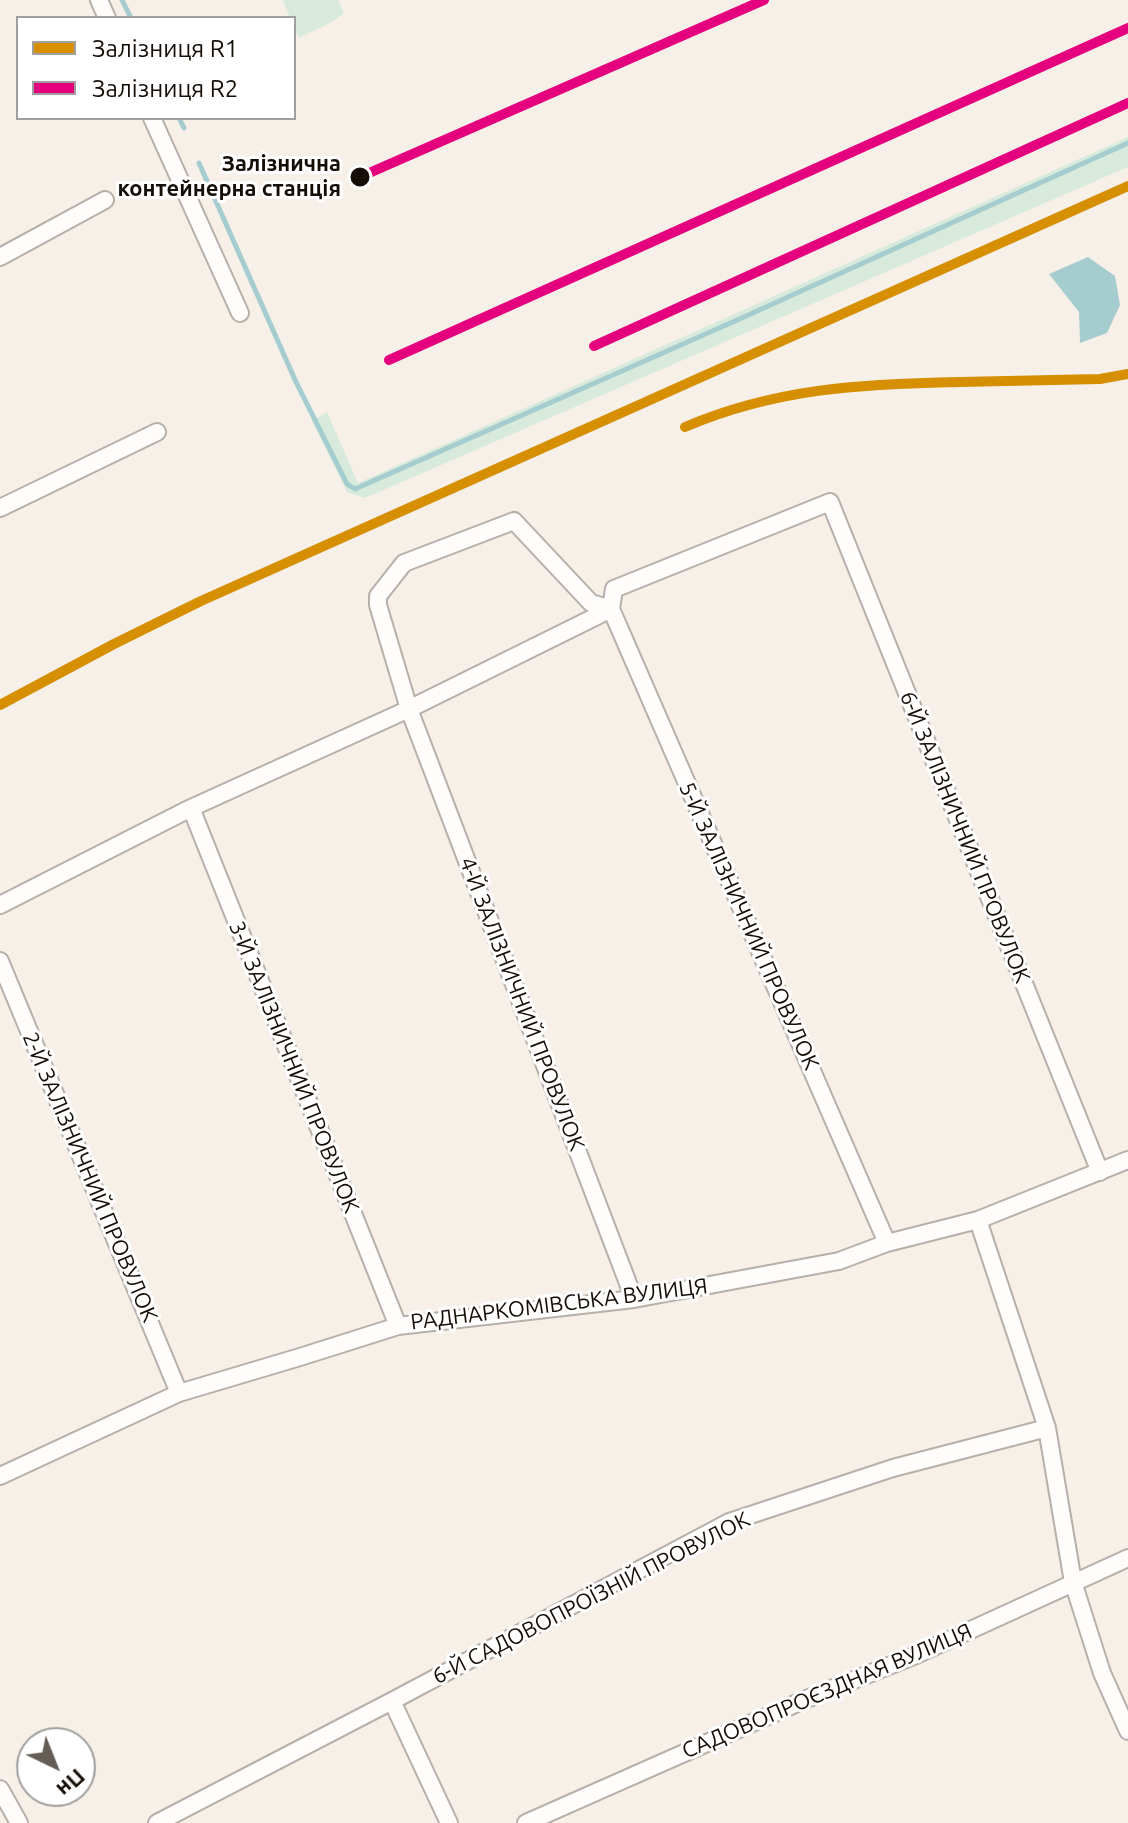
<!DOCTYPE html>
<meta charset="utf-8">
<style>
body{margin:0}
#map{position:relative;width:1128px;height:1823px;overflow:hidden;background:#f7f0e9;font-family:Ubuntu,sans-serif}
canvas{display:block}
.legend{position:absolute;left:16px;top:16px;width:280px;height:104px;box-sizing:border-box;background:#fff;border:2px solid #a19f9c;margin:0;padding:10px 14px;list-style:none;font-size:24px;color:#150e07}
.legend li{display:flex;align-items:center;gap:16px;height:40px}
.legend b{width:40px;border:2px solid #a19f9c}
.north{position:absolute;left:16px;top:1727px;width:80px;height:80px;box-sizing:border-box;background:#fff;border:2px solid #a19f9c;border-radius:50%;rotate:137deg;font-size:22px;font-weight:700;line-height:32px;text-align:center;color:#150e07}
.north::after{content:'';display:block;margin:auto;width:28px;height:36px;background:#645d56;clip-path:polygon(50% 0,100% 100%,50% 72%,0 100%)}
</style>
<div id="map">
<canvas width="1128" height="1823"></canvas>
<ul class="legend">
<li><b style="height:10px;background:#d58f01"></b>Залізниця R1</li>
<li><b style="height:10px;background:#e5007d"></b>Залізниця R2</li>
</ul>
<div class="north">Пн</div>
</div>
<script>
const ctx = document.querySelector('canvas').getContext('2d');
ctx.lineJoin = 'round';
function fill(path, color) { ctx.fillStyle = color; ctx.fill(path, 'evenodd'); }
function stroke(path, color, width, dash) { ctx.strokeStyle = color; ctx.lineWidth = width; ctx.lineCap = dash ? 'butt' : 'round'; ctx.setLineDash(dash || []); ctx.stroke(path); }
function write(font, color, halo, rows, align = 'center') {
  ctx.font = font + ' Ubuntu,sans-serif'; ctx.lineWidth = 6; ctx.setLineDash([]); ctx.textBaseline = 'middle'; ctx.strokeStyle = halo; ctx.fillStyle = color; for (const [text, x, y, turn = 0] of rows) {
    ctx.save(); ctx.translate(x, y); ctx.rotate((+turn || 0) * Math.PI / 180); ctx.textAlign = isNaN(turn) ? turn : align; if (halo) ctx.strokeText(text, 0, 0); ctx.fillText(text, 0, 0); ctx.restore();
  }
}
fill(new Path2D(`
 M 283,0 L 338,0 L 344,13 L 332,22 L 299,38 L 294,27 L 294,18 L 290,18 Z
 M 1128,137 L 1128,167 L 365,498 L 347,492 L 312,421 L 327,412 L 358,483 Z`), '#d8eadb');
fill(new Path2D(`
 M 1088,257 L 1115,276 L 1120,305 L 1107,333 L 1080,343 L 1079,312 L 1049,274 Z`), '#a5ccce');
stroke(new Path2D(`
 M 122,0 L 131,18
 M 179,118 L 184,128
 M 199,163 L 296,382 L 347,484 L 355,489 L 735,321 L 1128,143`), '#a5ccce', 5);
const minor = new Path2D(`
 M 99,0 L 107,18
 M 152,118 L 240,313
 M 0,257 L 105,200
 M 0,508 L 157,432
 M 191,808 L 398,1326
 M 0,905 L 191,808 L 409,709 L 611,609 L 614,589 L 830,502 L 1100,1172
 M 0,961 L 179,1393
 M 978,1220 L 1047,1428 L 1073,1582 L 1102,1673 L 1128,1731
 M 634,1299 L 409,709 L 378,605 L 378,596 L 404,563 L 514,521 L 591,603 L 611,609 L 887,1243
 M 0,1476 L 179,1393 L 300,1357 L 398,1326 L 634,1299 L 839,1261 L 887,1243 L 978,1220 L 1128,1160
 M 392,1701 L 449,1823
 M 0,1789 L 19,1823
 M 157,1823 L 392,1701 L 729,1522 L 893,1468 L 1047,1428
 M 526,1823 L 804,1700 L 916,1655 L 1128,1558`);
stroke(minor, '#b6b0a9', 20);
stroke(minor, '#fefdfc', 16);
stroke(new Path2D(`
 M 685,427 C 776,388 862,384 960,382 C 1007,381 1053,380 1100,379 L 1128,374
 M 0,705 L 114,644 L 201,601 L 1128,186`), '#d58f01', 10);
stroke(new Path2D(`
 M 360,177 L 764,0
 M 594,346 L 1128,103
 M 389,360 L 1128,28`), '#e5007d', 10);
for (const [x, y, r, color] of [
 [360,177,11,"#150e07"]
]) { const dot = new Path2D(); dot.arc(x, y, r, 0, 2 * Math.PI); ctx.fillStyle = color; ctx.fill(dot); stroke(dot, '#fff', 3); }
write('bold 22px', '#150e07', '#fff', [
 ["Залізнична",341,164],
 ["контейнерна станція",341,189]
], 'right');
write('22px', '#150e07', '#fff', [
 ["6-Й ЗАЛІЗНИЧНИЙ ПРОВУЛОК",965,837,68],
 ["5-Й ЗАЛІЗНИЧНИЙ ПРОВУЛОК",749,926,66],
 ["4-Й ЗАЛІЗНИЧНИЙ ПРОВУЛОК",522,1004,69],
 ["3-Й ЗАЛІЗНИЧНИЙ ПРОВУЛОК",294,1067,68],
 ["2-Й ЗАЛІЗНИЧНИЙ ПРОВУЛОК",90,1177,67],
 ["РАДНАРКОМІВСЬКА ВУЛИЦЯ",559,1304,-7],
 ["6-Й САДОВОПРОЇЗНІЙ ПРОВУЛОК",591,1598,-27],
 ["САДОВОПРОЄЗДНАЯ ВУЛИЦЯ",827,1691,-23]
]);
</script>
